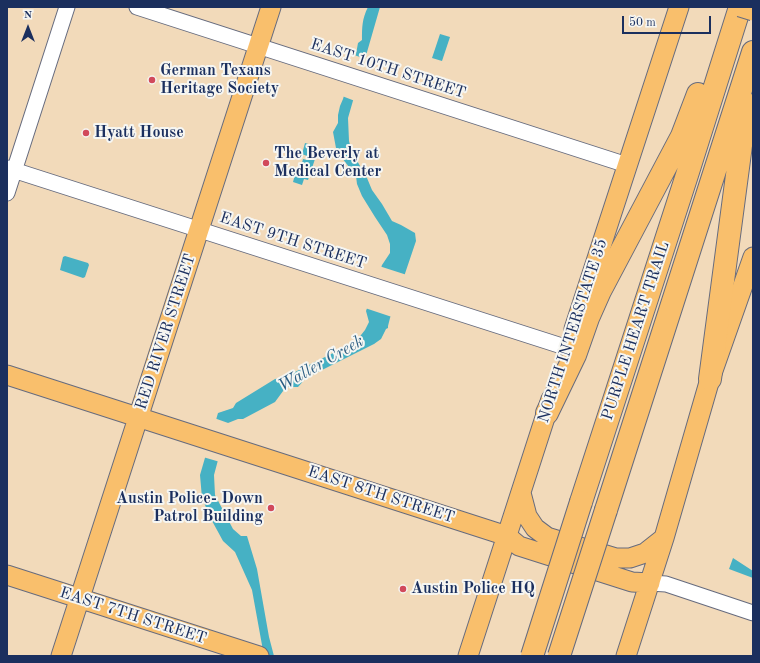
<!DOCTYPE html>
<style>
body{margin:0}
#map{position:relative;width:760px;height:663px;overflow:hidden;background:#f2daba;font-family:"Old Standard TT",serif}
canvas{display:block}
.frame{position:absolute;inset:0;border:8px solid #1b2f5e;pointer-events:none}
.north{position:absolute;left:8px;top:8px;width:40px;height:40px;-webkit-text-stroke:3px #f6f6f2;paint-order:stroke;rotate:0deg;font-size:11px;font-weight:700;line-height:16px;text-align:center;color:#1b2f5e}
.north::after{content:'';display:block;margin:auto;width:14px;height:18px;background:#1b2f5e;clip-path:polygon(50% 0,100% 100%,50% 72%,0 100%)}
.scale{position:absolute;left:622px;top:16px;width:89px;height:18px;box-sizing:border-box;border:2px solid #1b2f5e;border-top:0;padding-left:5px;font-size:12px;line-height:14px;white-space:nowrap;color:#1b2f5e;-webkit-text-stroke:3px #f6f6f2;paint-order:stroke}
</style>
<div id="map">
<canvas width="760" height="663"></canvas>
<div class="frame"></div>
<div class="north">N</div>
<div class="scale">50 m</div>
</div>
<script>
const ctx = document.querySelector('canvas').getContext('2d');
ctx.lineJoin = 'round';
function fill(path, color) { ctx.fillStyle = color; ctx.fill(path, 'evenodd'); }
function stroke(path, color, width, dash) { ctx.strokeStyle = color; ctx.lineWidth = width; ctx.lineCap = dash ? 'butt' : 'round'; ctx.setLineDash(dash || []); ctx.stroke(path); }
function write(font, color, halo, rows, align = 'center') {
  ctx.font = font + ' "Old Standard TT",serif'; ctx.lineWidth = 4; ctx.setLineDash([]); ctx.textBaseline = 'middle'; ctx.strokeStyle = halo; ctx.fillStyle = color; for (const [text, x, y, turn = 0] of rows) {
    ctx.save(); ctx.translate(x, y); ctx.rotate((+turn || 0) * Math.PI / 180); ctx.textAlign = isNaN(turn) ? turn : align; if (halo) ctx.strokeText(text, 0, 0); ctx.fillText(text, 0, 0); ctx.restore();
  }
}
fill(new Path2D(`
 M 368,7 L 380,7 L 348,118 L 349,141 L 352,152 L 367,178 L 372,190 L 382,204 L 392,221 L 401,225 L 415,233 L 416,241 L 390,318 L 388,326 L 388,328 L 386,329 L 381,339 L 374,344 L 306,378 L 298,387 L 286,387 L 275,402 L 243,419 L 238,419 L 228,423 L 214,475 L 215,495 L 233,529 L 241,536 L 247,536 L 257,569 L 269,637 L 274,656 L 264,656 L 252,590 L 235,552 L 223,541 L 211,519 L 202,498 L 200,475 L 218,413 L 233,408 L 236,403 L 275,379 L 287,377 L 295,372 L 341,349 L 357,340 L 365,330 L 369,322 L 366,311 L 382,265 L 390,253 L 390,244 L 387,235 L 375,217 L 362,196 L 357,184 L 356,176 L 342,158 L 336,148 L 333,132 L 338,123 L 338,115 L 340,106 L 343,99 L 356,54 L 358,43 L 362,40 C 362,27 362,19 368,7 Z
 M 440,34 L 450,37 L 442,61 L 432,58 Z
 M 305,143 L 315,146 L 313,151 L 317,153 L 308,180 L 304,179 L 302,185 L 293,182 L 296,171 L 303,172 L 305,171 L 304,169 L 301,167 L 303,159 L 307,160 L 308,158 L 307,156 L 302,154 Z
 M 65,256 L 88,263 L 89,265 L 85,277 L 83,278 L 60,270 L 63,257 Z
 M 733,558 L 753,571 L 753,578 L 729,569 Z`), '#46b1c4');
fill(new Path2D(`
 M 354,55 L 366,59 L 355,101 L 342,96 Z
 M 379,266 L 407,275 L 392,317 L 365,308 Z
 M 214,418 L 231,424 L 229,425 L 220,462 L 203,457 Z`), '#f2daba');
const minor = new Path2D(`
 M 137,7 L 627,165
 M 7,168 L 568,348
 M 7,193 L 67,7
 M 650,583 L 666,584 L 753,613`);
const major = new Path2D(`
 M 574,329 L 679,7
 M 7,375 L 507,536 L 519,546 L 632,582 L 650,583
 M 521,493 L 527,516 L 535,528 L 547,537 L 616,558 L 630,558 L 645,553 L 664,538
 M 7,575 L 259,656
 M 61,656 L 271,7
 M 468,656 L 551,399
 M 626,656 L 664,538 L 710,379 L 753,257`);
const highway = new Path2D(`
 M 710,379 L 741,145 L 750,105
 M 547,413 L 575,355 L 588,318 L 600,291 L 682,136 L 698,94
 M 581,502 L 687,175 L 740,7
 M 606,510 L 753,52`);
stroke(minor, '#666b7e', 17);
stroke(major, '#666b7e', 21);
stroke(highway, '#666b7e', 24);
stroke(minor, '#fff', 15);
stroke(major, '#f9bf6c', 19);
stroke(highway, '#f9bf6c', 22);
const majorBridge = new Path2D(`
 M 740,7 L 753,11`);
const highwayBridge = new Path2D(`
 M 532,656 L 581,502
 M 559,656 L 606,510`);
stroke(majorBridge, '#666b7e', 21, []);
stroke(highwayBridge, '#666b7e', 24, []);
stroke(majorBridge, '#f9bf6c', 19);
stroke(highwayBridge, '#f9bf6c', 22);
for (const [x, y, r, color] of [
 [152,80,4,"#d1495b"],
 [86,133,4,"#d1495b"],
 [266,163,4,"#d1495b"],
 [271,508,4,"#d1495b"],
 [403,589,4,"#d1495b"]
]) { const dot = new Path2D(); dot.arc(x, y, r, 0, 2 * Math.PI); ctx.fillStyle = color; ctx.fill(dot); stroke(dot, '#f6f6f2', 1.5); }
write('16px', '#1b2f5e', '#f6f6f2', [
 ["EAST 10TH STREET",388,69,18],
 ["EAST 9TH STREET",293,241,18],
 ["NORTH INTERSTATE 35",573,331,-72],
 ["PURPLE HEART TRAIL",636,331,-72],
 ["RED RIVER STREET",166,332,-72],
 ["EAST 8TH STREET",381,495,18],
 ["EAST 7TH STREET",133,616,18]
]);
write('bold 16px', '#1b2f5e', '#f6f6f2', [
 ["German Texans",160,71],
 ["Heritage Society",160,89],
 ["Hyatt House",94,133],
 ["The Beverly at",274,154],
 ["Medical Center",274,172],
 ["Austin Police- Down",263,499,"right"],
 ["Patrol Building",263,517,"right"],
 ["Austin Police HQ",411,589]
], 'left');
write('italic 17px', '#2a5c82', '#f6f6f2', [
 ["Waller Creek",321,364,-30]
]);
</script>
